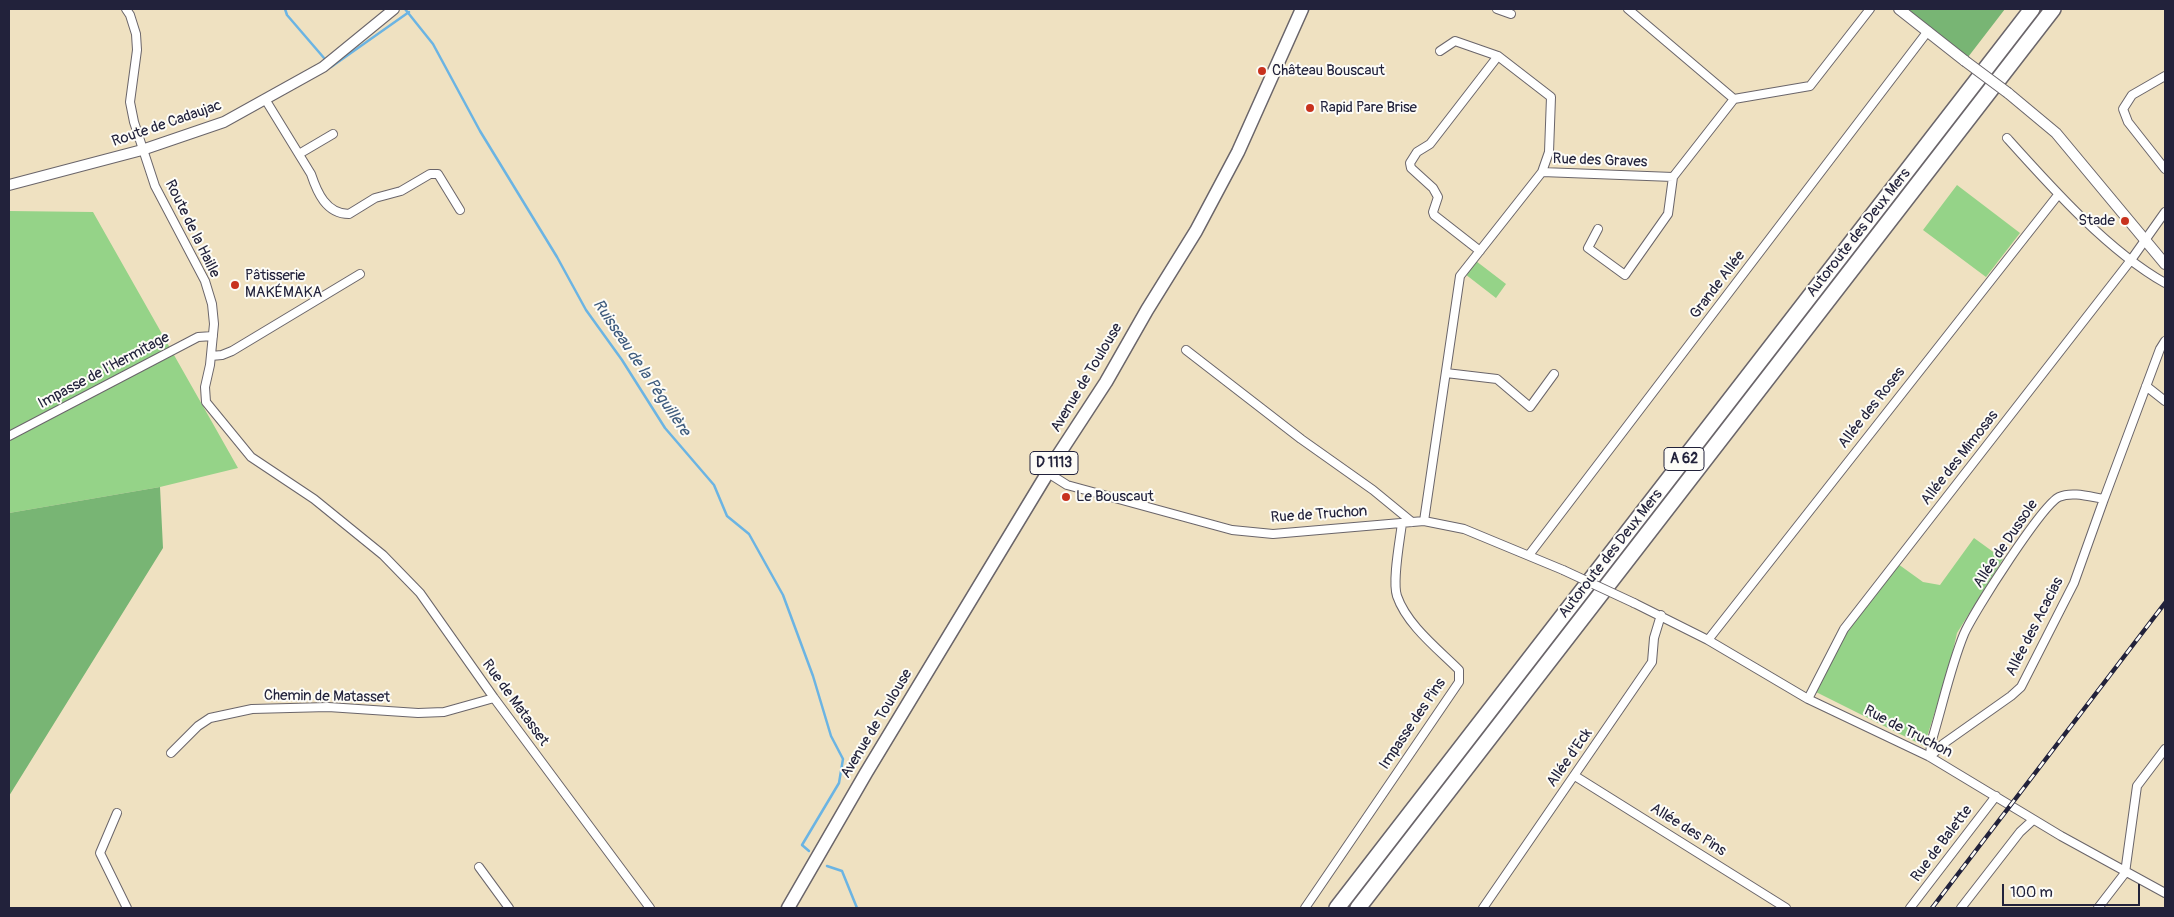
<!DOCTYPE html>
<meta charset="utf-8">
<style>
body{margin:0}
#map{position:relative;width:2174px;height:917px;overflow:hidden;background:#efe1c1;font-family:Pangolin,sans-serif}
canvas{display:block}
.frame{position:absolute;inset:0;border:10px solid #22223b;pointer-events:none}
.scale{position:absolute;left:2002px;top:884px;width:138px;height:22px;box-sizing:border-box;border:2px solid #22223b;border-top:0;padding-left:6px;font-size:15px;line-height:18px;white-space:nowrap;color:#22223b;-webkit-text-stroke:4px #fdfcf7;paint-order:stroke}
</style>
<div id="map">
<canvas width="2174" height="917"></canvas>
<div class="frame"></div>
<div class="scale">100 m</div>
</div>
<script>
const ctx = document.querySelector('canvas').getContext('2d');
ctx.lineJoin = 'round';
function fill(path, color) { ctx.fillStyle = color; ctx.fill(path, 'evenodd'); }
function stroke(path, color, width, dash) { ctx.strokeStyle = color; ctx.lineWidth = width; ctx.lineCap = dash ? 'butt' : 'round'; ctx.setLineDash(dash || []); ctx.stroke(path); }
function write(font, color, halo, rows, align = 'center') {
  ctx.font = font + ' Pangolin,sans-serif'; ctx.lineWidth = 4; ctx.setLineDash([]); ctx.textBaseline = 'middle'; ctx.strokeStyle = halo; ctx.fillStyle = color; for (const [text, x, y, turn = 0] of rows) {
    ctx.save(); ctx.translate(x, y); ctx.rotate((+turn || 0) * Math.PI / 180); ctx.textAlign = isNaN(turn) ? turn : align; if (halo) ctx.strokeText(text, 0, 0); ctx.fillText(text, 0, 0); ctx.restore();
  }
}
fill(new Path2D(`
 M 1957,185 L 2020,233 L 1986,277 L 1923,230 Z
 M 9,211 L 93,212 L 238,468 L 160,487 L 9,513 Z
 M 1476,261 L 1506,284 L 1496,298 L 1465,274 Z
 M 1974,538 L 2003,559 L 1957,633 L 1949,668 L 1924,746 L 1816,692 L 1848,628 L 1898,564 L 1923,582 L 1940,585 Z`), '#95d388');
fill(new Path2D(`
 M 1899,9 L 2005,9 L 1965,61 Z
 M 160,487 L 163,548 L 9,796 L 9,513 Z`), '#78b574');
stroke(new Path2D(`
 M 285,9 L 287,15 L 324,58
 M 405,9 L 433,44 L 480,131 L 557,257 L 586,310 L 622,360 L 665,428 L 714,485 L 727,516 L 749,534 L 783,595 L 813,676 L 831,736 L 843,759 L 839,783 L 802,845 L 809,851
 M 331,67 L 409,12
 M 827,866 L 842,871 L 857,908`), '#6bb4e3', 2.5);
const minor = new Path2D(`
 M 126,9 L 130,15 L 136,34 L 137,50 L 130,102 L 134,122 L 155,186 L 205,281 L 212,304 L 214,324 L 210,365 L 205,387 L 206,402 L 251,457 L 314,499 L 383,555 L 420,593 L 494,698 L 650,908
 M 1497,9 L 1511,14
 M 1628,9 L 1734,99
 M 1440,51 L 1455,41 L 1498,56 L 1551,97 L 1549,152 L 1542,172
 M 2165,76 L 2132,95 L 2123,109 L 2128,122 L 2165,169
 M 265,99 L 311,174 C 317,192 326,214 349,214 L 375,198 L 401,191 L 430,174 L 438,174 L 460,210
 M 2007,138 C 2051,187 2108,251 2165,283
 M 299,154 L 333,134
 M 1598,229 L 1588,248 L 1625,275 L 1668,214 L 1673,177
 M 1480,251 L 1434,215 L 1433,212 L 1438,197 L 1433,188 L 1411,168 L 1410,163 L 1417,152 L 1430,144 L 1498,56
 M 1186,350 L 1301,439 L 1373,490 L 1412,522
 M 211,356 L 222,355 L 232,351 L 360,274
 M 1446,373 L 1497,379 L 1530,407 L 1554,374
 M 2146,386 L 2165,401
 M 9,436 L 198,337 L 213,336
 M 1048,473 L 1067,485 L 1232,530 L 1273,534 L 1424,521 L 1464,529 L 1563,570
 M 1424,521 L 1460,276 L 1542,172 L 1673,177 L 1734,99 L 1810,86 L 1870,9
 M 1529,555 L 1928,31
 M 1634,603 L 1708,640 L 1808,699 L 1930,757 L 2061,836 L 2165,893
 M 1708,640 L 2058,195
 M 1808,699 L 1844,629 L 2131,260 L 2165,212
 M 171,753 L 198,726 L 210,718 L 252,709 L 328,707 L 418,713 L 444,712 L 494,698
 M 1930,757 L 1931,743 C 1942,708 1950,668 1964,634 C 1973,613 2042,505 2059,497 C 2072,491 2091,497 2104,499 L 2160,349 L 2165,341
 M 1930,757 L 1943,744 L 2011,696 L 2021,687 L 2074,583 L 2104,499
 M 1575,776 L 1786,908
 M 117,813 L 100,853 L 127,908
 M 479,867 L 509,908
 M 1305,908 L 1459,682 L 1459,670 C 1438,649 1407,625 1397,596 C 1392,581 1400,540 1402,523
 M 1483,908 L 1652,662 L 1654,638 L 1661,615
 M 1910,908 L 1996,796
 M 1961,908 L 2020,832 L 2033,820
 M 2098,908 L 2125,873 L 2137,786 L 2165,749`);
const tertiary = new Path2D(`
 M 1899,9 L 1965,61
 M 2008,93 L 2056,133 L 2165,264
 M 9,185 L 142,150 L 224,122 L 323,67 L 394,9`);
const primary = new Path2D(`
 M 788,908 L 866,773 L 1059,454 L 1106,382 L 1147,310 L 1196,231 L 1238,152 L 1302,9`);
const motorway = new Path2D(`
 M 1337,908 L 2032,9
 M 1358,908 L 2053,9`);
stroke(minor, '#6a656a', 10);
stroke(tertiary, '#6a656a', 12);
stroke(primary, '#6a656a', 15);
stroke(motorway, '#6a656a', 18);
stroke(minor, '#fff', 8);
stroke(tertiary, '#fff', 10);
stroke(primary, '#fff', 12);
stroke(motorway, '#fff', 15);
const rail = new Path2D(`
 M 1932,908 L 2165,603`);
stroke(rail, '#22223b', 4.5);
stroke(rail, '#fdfcf7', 2.5, [8]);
const minorBridge = new Path2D(`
 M 1563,570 L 1634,603`);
const tertiaryBridge = new Path2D(`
 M 1965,61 L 2008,93`);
stroke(minorBridge, '#6a656a', 10, []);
stroke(tertiaryBridge, '#6a656a', 12, []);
stroke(minorBridge, '#fff', 8);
stroke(tertiaryBridge, '#fff', 10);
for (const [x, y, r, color] of [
 [1262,71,5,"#c8321e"],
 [1310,108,5,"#c8321e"],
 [2125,221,5,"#c8321e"],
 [235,285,5,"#c8321e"],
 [1066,497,5,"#c8321e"]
]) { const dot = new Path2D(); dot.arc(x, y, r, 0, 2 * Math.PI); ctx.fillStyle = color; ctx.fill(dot); stroke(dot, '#fdfcf7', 2); }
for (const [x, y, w] of [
 [1684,459,40],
 [1054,463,48]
]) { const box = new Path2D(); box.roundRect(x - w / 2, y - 11.5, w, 23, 4); ctx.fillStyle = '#fdfcf7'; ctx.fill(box); stroke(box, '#22223b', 1); }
write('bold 14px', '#22223b', null, [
 ["A 62",1684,459],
 ["D 1113",1054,463]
]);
write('15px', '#22223b', '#fdfcf7', [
 ["Château Bouscaut",1272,71],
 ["Rapid Pare Brise",1320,108],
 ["Stade",2115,221,"right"],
 ["Pâtisserie",245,276],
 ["MAKÉMAKA",245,293],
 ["Le Bouscaut",1076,497]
], 'left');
write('15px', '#22223b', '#fdfcf7', [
 ["Route de Cadaujac",167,124,-19],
 ["Rue des Graves",1600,161,2],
 ["Route de la Haille",192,229,64],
 ["Autoroute des Deux Mers",1859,233,-52],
 ["Grande Allée",1718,285,-53],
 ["Impasse de l'Hermitage",104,371,-28],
 ["Avenue de Toulouse",1087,378,-59],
 ["Allée des Roses",1872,408,-52],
 ["Allée des Mimosas",1960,458,-52],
 ["Rue de Truchon",1319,515,-4],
 ["Allée de Dussole",2006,544,-56],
 ["Autoroute des Deux Mers",1611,554,-52],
 ["Allée des Acacias",2035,627,-63],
 ["Chemin de Matasset",327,697,1],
 ["Rue de Matasset",515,703,54],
 ["Avenue de Toulouse",877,724,-59],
 ["Impasse des Pins",1413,724,-56],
 ["Rue de Truchon",1908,732,27],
 ["Allée d'Eck",1570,758,-55],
 ["Allée des Pins",1688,830,32],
 ["Rue de Balette",1942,844,-53]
]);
write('italic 16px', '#3f5c7e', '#fdfcf7', [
 ["Ruisseau de la Péguillère",641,368,56]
]);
</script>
